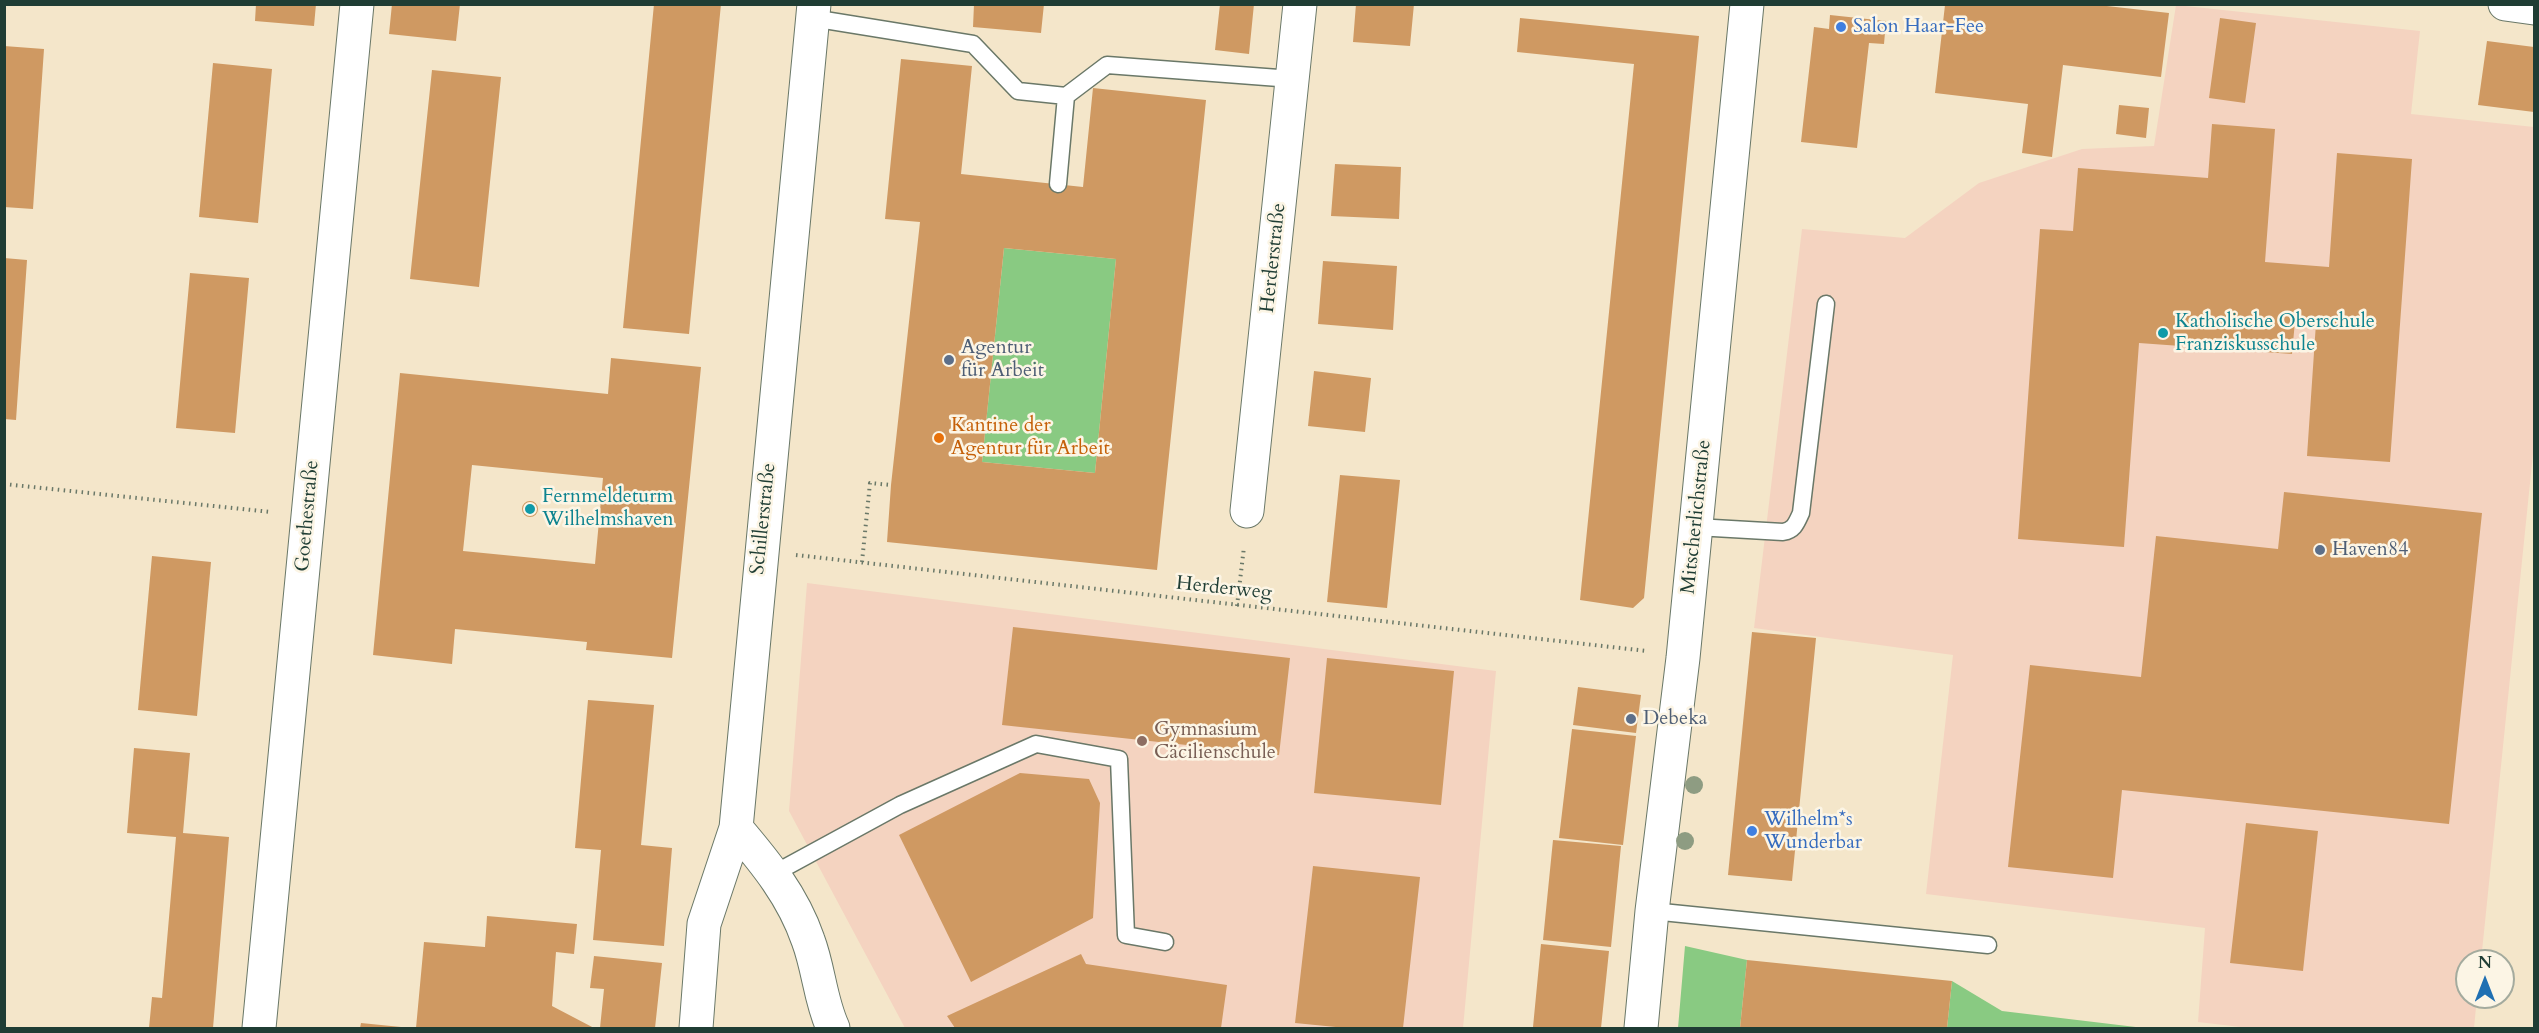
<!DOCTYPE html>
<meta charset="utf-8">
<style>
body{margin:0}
#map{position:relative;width:2539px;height:1033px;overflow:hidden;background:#f4e6ca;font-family:Cardo,serif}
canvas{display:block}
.frame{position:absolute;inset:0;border:6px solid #1f3d34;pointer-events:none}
.north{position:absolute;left:2455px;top:949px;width:60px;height:60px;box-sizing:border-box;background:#fcf5e5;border:2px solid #a4ab9e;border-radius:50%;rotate:0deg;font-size:16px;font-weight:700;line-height:24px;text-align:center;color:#1f3d34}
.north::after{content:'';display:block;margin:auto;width:21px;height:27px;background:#1f6fb2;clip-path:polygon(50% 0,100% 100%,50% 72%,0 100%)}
</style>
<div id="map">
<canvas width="2539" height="1033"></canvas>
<div class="frame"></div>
<div class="north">N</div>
</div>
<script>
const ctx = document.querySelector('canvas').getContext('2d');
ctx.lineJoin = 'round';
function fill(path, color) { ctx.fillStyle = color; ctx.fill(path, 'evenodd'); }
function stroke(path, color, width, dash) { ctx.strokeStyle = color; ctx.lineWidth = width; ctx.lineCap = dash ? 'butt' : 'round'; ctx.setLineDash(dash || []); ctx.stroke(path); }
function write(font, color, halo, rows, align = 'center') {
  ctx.font = font + ' Cardo,serif'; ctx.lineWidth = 5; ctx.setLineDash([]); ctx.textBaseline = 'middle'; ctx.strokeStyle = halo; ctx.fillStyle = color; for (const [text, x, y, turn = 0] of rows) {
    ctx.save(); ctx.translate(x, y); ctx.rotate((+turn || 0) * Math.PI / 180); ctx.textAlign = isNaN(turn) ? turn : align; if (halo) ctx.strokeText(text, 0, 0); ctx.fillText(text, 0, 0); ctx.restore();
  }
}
fill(new Path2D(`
 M 2176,5 L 2420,31 L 2411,114 L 2534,127 L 2534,444 L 2481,961 L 2467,961 L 2467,997 L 2477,997 L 2474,1028 L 2249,1028 L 2198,1022 L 2205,928 L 1926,894 L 1953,655 L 1754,628 L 1802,229 L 1905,238 L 1979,183 L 2082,149 L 2154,146 Z
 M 807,583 L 1496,671 L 1463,1028 L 905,1028 L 789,811 Z`), '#f4d3c0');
fill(new Path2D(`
 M 1004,248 L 1116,259 L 1095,473 L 982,462 Z
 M 1685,946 L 1747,960 L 1740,1028 L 1678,1028 Z
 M 1952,981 L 2002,1011 L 2144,1028 L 1947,1028 Z`), '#89ca82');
fill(new Path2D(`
 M 256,4 L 316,4 L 314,26 L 255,21 Z
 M 392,4 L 460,4 L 456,41 L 389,34 Z
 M 654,4 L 721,4 L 689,334 L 623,328 Z
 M 974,4 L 1044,4 L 1041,33 L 973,27 Z
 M 1220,4 L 1254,4 L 1249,54 L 1215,50 Z
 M 1356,4 L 1414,4 L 1410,46 L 1353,42 Z
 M 1945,5 L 2098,5 L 2169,13 L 2161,77 L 2063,65 L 2052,157 L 2022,153 L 2028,104 L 1935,93 Z
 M 1830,15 L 1886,21 L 1884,44 L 1869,43 L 1857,148 L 1801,142 L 1814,27 L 1829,29 Z
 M 1520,18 L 1699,36 L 1644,598 L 1633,608 L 1580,600 L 1634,64 L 1517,52 Z
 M 2220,18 L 2256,23 L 2245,103 L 2209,98 Z
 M 2487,41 L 2534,47 L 2534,112 L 2478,105 Z
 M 4,46 L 44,49 L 33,209 L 4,207 Z
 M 901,59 L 972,66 L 961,174 L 1083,187 L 1093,88 L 1206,100 L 1157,570 L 887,542 L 891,485 L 920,222 L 885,219 ZM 1004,248 L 1116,259 L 1095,473 L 982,462 Z
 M 213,63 L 272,69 L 258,223 L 199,217 Z
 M 432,70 L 501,77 L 479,287 L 410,279 Z
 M 2119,105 L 2149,108 L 2146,138 L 2116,134 Z
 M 2212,124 L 2275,129 L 2265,262 L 2329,267 L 2337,153 L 2412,159 L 2390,462 L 2307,456 L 2316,323 L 2295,321 L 2292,354 L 2139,343 L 2124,547 L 2018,539 L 2040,229 L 2073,231 L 2078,168 L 2208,178 Z
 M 1335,164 L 1401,167 L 1399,219 L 1331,216 Z
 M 4,258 L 27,260 L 16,420 L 4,419 Z
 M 1323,261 L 1397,266 L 1393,330 L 1318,324 Z
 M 190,273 L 249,278 L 235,433 L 176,428 Z
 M 611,358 L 701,367 L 672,658 L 586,650 L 587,642 L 455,629 L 452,664 L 373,655 L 400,373 L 608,394 ZM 472,465 L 603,478 L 595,564 L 463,551 Z
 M 1314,371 L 1371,378 L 1365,432 L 1308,426 Z
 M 1340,475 L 1400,480 L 1387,608 L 1327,602 Z
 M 2284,492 L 2482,513 L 2449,824 L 2122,790 L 2113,878 L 2008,867 L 2030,665 L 2141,677 L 2156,536 L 2278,549 Z
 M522 509a8 8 0 1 1 16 0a8 8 0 1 1-16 0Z
 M 152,556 L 211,562 L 197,716 L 138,710 Z
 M 1013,627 L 1290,658 L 1279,755 L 1002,725 Z
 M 1752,632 L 1816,638 L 1792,881 L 1728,875 Z
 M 1327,658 L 1454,671 L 1441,805 L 1314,793 Z
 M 1578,687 L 1641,695 L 1636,733 L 1573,725 Z
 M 588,700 L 654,705 L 641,845 L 672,848 L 664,946 L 593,940 L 601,850 L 575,848 Z
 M 1572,729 L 1636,736 L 1623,845 L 1559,838 Z
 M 134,748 L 190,753 L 183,833 L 229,837 L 213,1028 L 149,1028 L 152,997 L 162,998 L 176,837 L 127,833 Z
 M 1020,773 L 1089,779 L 1100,803 L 1093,918 L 971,982 L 899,835 Z
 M 2246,823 L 2318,831 L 2303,971 L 2230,963 Z
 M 1553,840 L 1621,846 L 1611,947 L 1543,940 Z
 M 1313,866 L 1420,877 L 1403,1028 L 1346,1028 L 1295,1023 Z
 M 487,916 L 577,924 L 574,954 L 556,952 L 552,1006 L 594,1028 L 416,1028 L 424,942 L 485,947 Z
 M 1541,944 L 1609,951 L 1601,1028 L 1533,1027 Z
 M 1081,954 L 1086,964 L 1227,985 L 1221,1028 L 955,1028 L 947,1016 Z
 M 594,956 L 662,963 L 655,1028 L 600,1028 L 604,989 L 590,988 Z
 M 1747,960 L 1952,981 L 1947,1028 L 1740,1028 Z
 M 361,1023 L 401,1027 L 401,1028 L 360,1028 Z`), '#cf9962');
const service = new Path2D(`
 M 812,18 L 973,44 L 1018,91 L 1066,96 L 1107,65 L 1292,79
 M 1058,184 L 1066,96
 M 1696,527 L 1783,532 C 1794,530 1796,524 1801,513 L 1826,304
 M 775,873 L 900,805 L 1036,744 L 1119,759 L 1126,935 L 1165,942
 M 1652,911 L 1988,945`);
const minor = new Path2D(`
 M 2505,4 L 2534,8
 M 1247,511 L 1300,4
 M 736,828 C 765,862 793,896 808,940 C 819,969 820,1000 833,1028
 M 259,1028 L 357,4
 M 696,1028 L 704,924 L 736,828 L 814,4
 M 1641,1028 L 1652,911 L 1683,658 L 1747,4`);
stroke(service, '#6a7868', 19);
stroke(minor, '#6a7868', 35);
stroke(new Path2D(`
 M 4,484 L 271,512
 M 796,555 L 1647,651
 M 862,562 L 870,483 L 891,485
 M 1237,606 L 1244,547`), '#6a7868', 4, [1.5, 4.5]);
stroke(service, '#fff', 16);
stroke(minor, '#fff', 33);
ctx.fillStyle = '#8e9c82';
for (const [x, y] of [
 [1694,785],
 [1685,841]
]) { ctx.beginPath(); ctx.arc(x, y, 9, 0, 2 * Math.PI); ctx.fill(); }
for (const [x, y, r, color] of [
 [1841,27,6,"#3f7fe0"],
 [2163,333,6,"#0f9aa8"],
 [949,360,6,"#5c6f8a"],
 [939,438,6,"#e8710a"],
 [530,509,6,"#0f9aa8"],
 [2320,550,6,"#5c6f8a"],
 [1631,719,6,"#5c6f8a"],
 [1142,741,6,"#8d6e63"],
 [1752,831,6,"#3f7fe0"]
]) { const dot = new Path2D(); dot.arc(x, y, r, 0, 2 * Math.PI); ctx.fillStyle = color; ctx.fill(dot); stroke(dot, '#fcf5e5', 2); }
write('20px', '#366cbe', '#fcf5e5', [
 ["Salon Haar-Fee",1853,27],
 ["Wilhelm*s",1764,820],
 ["Wunderbar",1764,843]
], 'left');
write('20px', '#1f3d34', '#fcf5e5', [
 ["Herderstraße",1274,258,-84],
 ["Goethestraße",308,516,-85],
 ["Mitscherlichstraße",1697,517,-84],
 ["Schillerstraße",764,519,-84],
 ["Herderweg",1224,589,6]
]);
write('20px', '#0d838f', '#fcf5e5', [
 ["Katholische Oberschule",2175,322],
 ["Franziskusschule",2175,345],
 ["Fernmeldeturm",542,497],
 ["Wilhelmshaven",542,520]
], 'left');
write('20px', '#4e5e75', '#fcf5e5', [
 ["Agentur",961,348],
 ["für Arbeit",961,371],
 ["Haven84",2332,550],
 ["Debeka",1643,719]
], 'left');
write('20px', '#c56008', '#fcf5e5', [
 ["Kantine der",951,426],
 ["Agentur für Arbeit",951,449]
], 'left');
write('20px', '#785e54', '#fcf5e5', [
 ["Gymnasium",1154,730],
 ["Cäcilienschule",1154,753]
], 'left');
</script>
